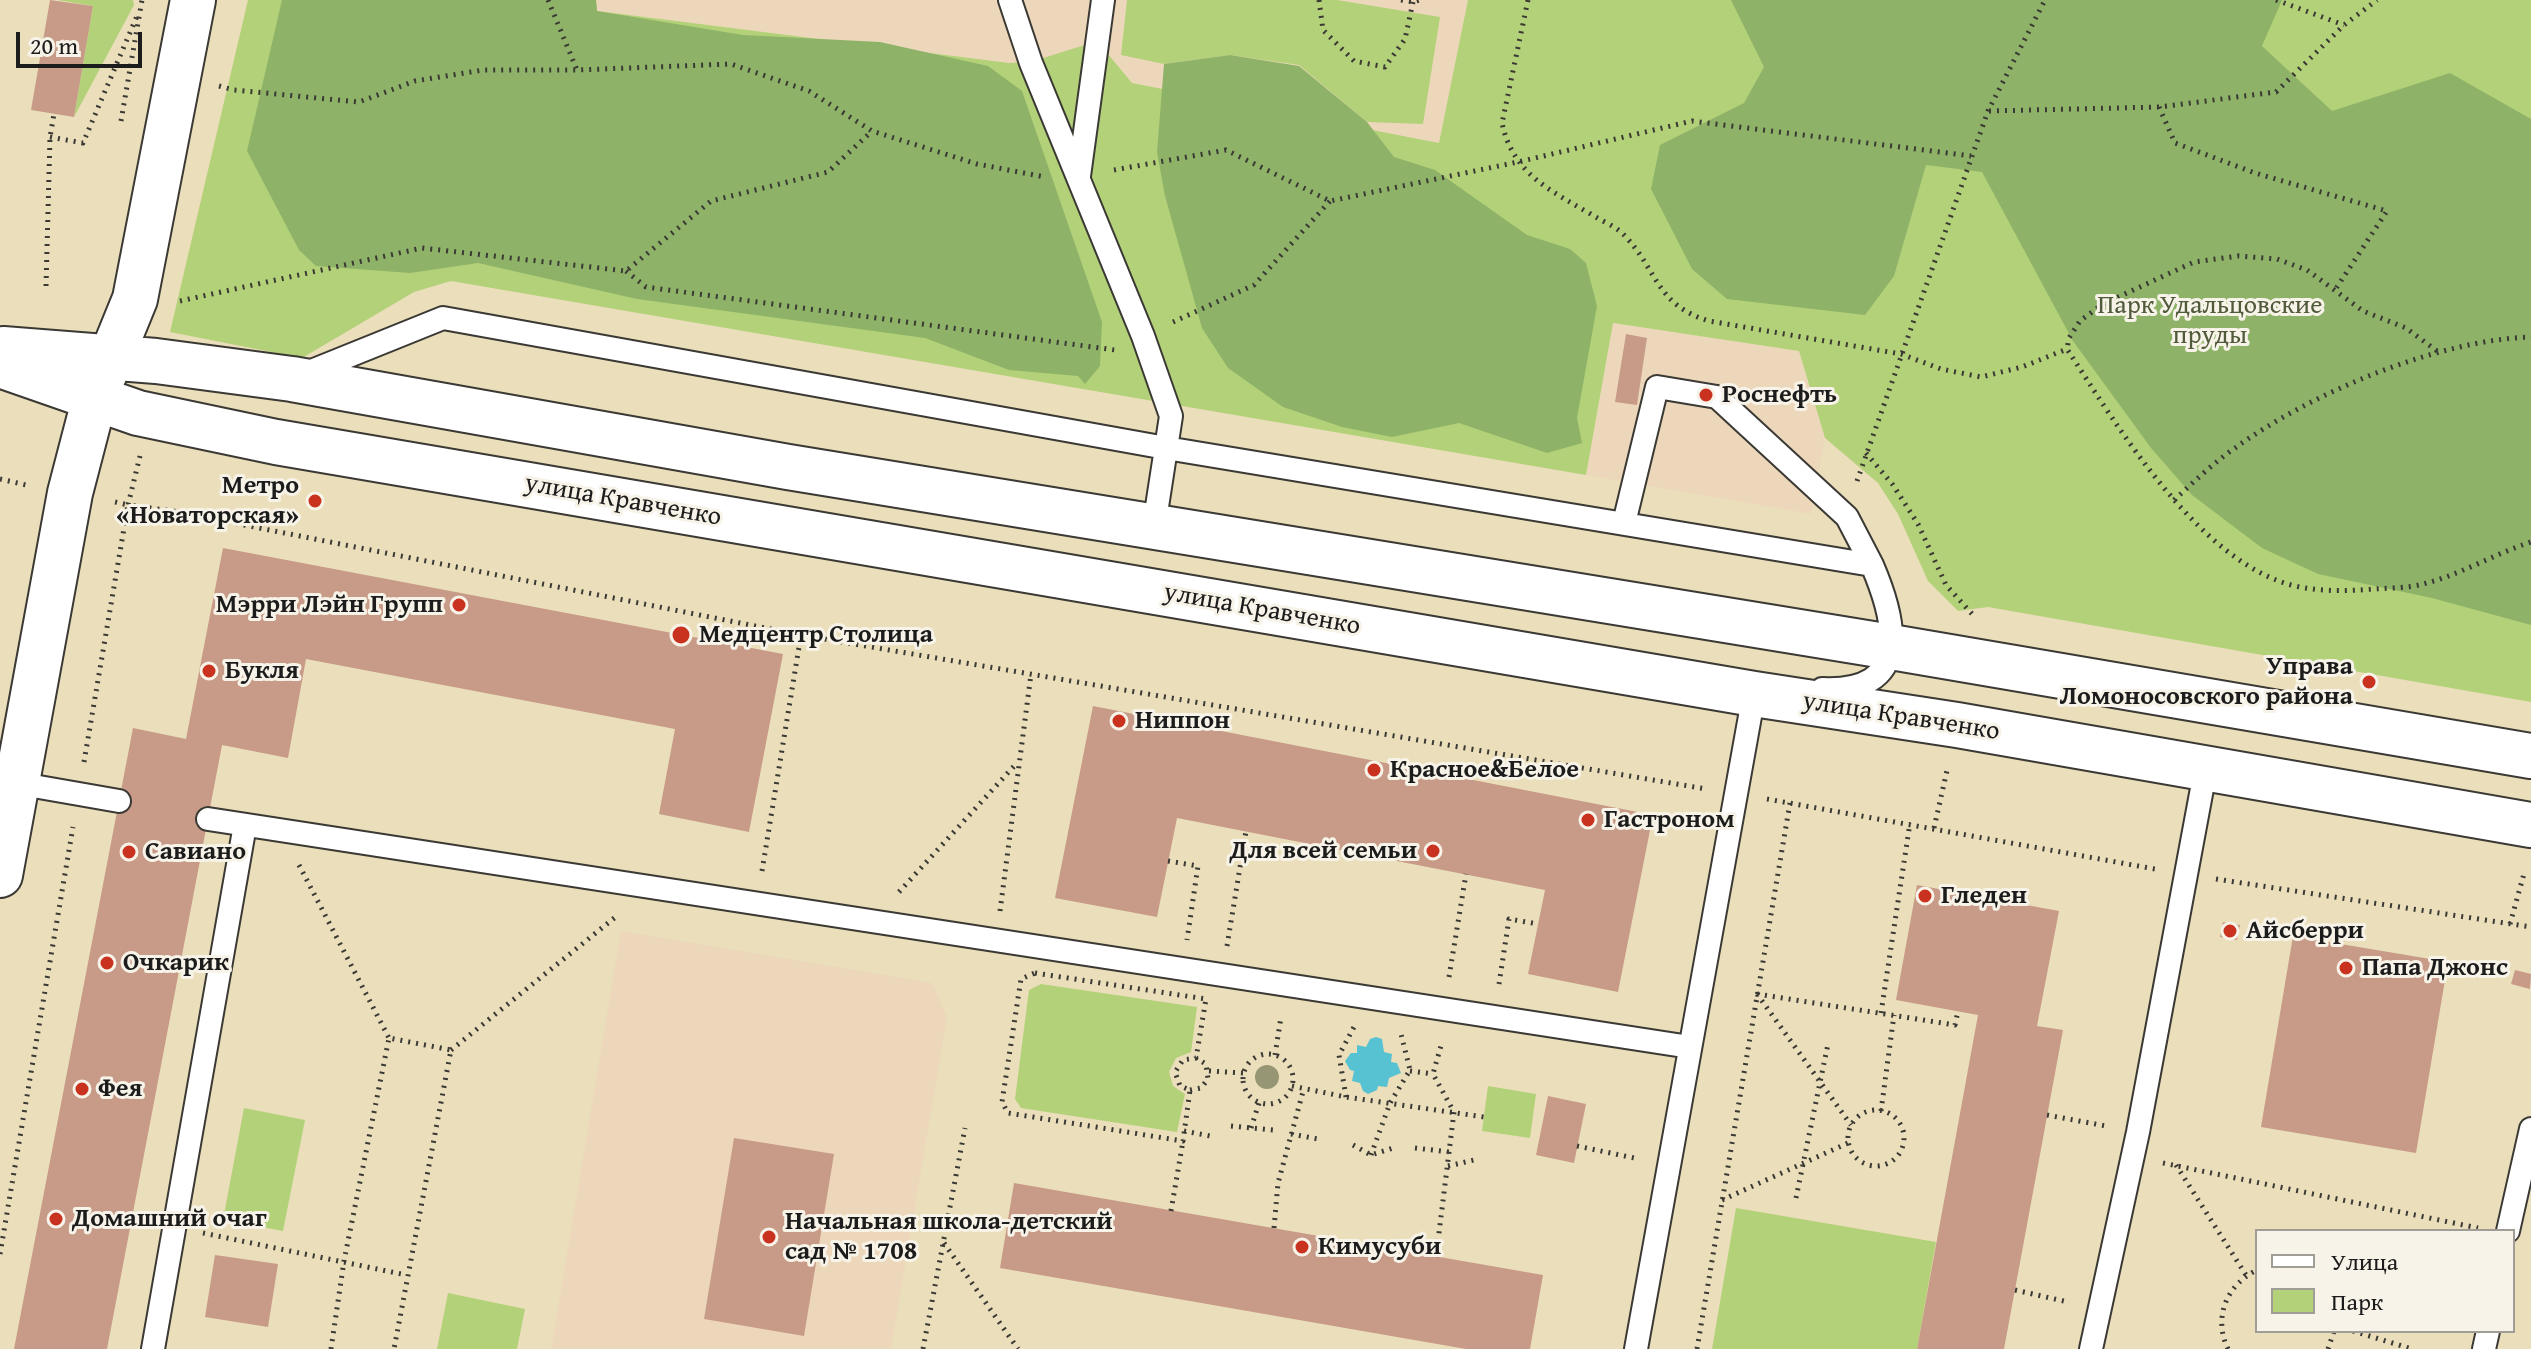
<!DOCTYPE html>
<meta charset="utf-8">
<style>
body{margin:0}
#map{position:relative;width:2531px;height:1349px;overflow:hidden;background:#ebdebb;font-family:"Gentium Book Plus",serif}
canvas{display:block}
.legend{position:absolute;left:2255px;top:1229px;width:260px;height:104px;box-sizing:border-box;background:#f7f3e8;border:2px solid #9f9d96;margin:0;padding:10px 14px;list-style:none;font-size:24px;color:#1c1c1c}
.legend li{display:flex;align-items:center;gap:16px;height:40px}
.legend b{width:40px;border:2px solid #9f9d96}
.scale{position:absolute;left:16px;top:32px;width:126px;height:36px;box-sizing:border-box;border:4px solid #1c1c1c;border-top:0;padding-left:10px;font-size:24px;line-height:28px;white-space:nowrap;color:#1c1c1c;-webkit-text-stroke:6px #f7f3e8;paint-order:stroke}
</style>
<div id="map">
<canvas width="2531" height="1349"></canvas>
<ul class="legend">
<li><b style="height:10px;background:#fff"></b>Улица</li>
<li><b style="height:22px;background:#b3d178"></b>Парк</li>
</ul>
<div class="scale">20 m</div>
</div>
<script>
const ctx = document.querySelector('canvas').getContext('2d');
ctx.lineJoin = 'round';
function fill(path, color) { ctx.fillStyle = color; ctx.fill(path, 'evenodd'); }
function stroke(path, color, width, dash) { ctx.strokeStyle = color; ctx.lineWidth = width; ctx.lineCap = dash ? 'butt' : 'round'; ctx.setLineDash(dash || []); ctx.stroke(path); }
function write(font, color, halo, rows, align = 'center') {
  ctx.font = font + ' "Gentium Book Plus",serif'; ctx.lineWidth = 6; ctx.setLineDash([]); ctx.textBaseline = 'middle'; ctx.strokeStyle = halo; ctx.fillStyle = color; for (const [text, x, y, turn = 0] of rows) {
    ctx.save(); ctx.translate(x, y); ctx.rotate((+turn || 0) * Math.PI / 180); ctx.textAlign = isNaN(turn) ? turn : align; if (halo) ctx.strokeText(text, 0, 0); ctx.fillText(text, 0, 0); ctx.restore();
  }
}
fill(new Path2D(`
 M 596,0 L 1468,0 L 1440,143 L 1132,83 L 1098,42 L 1031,63 L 1009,63 L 597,11 Z
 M 1613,323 L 1799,351 L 1825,438 L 1811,514 L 1586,475 Z
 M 621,931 L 932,983 L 947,1017 L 891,1349 L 551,1349 Z`), '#edd7bb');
fill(new Path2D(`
 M 58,0 L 133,0 L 134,5 L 74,117 L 93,6 Z
 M 248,0 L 596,0 L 597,11 L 1009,63 C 1040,63 1068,48 1098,42 L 1132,83 L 1439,143 L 1468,0 L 2531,0 L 2531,702 L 1988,607 L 1958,611 L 1928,581 L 1898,514 L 1878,483 L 1825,438 L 1799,351 L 1613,323 L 1586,475 L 451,281 L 414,292 L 302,358 L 170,332 Z
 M 1127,0 L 1337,0 L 1440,17 L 1423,124 L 1367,122 L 1299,65 L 1230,55 L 1164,64 L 1121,55 Z
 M 1041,984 L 1197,1007 L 1191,1052 L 1176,1058 L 1169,1072 L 1173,1086 L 1185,1094 L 1177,1132 L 1021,1108 L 1015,1099 L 1029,990 Z
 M 1488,1086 L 1536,1094 L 1530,1138 L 1482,1131 Z
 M 244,1108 L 305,1120 L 283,1231 L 223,1220 Z
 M 1736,1208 L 1936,1242 L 1917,1349 L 1712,1349 Z
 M 448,1293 L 525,1309 L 517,1349 L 437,1349 Z`), '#b3d178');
fill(new Path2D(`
 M 282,0 L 596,0 L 597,11 L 743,35 L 880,42 L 988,66 L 1022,91 L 1102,322 L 1100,366 L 1085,384 L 1078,376 L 1009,370 L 925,338 L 637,299 L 478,263 L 410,273 L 316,266 L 299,250 L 247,151 Z
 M 1731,0 L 2282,0 L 2262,46 L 2332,111 L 2450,73 L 2531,119 L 2531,625 L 2432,598 L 2318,574 L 2262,548 L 2192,495 L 2151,448 L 2073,341 L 1982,172 L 1926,165 L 1894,276 L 1865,315 L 1727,299 L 1692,269 L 1651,189 L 1660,145 L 1744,103 L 1764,67 Z
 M 1230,55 L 1299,66 L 1367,122 L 1394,157 L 1435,170 L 1527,235 L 1570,249 L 1586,263 L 1597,306 L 1577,418 L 1582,443 L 1547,453 L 1459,423 L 1392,437 L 1342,427 L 1283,407 L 1228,368 L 1202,328 L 1165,196 L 1157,152 L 1164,64 Z`), '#8eb368');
fill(new Path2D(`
 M 1376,1037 L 1382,1039 L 1384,1052 L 1392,1054 L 1391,1062 L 1397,1063 L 1401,1073 L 1389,1078 L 1387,1087 L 1378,1086 L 1377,1090 L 1368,1094 L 1363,1091 L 1360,1083 L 1352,1081 L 1354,1071 L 1350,1070 L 1345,1061 L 1351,1053 L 1357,1053 L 1357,1045 L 1366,1047 L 1370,1039 Z`), '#57c2d2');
fill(new Path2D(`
 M 50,0 L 93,6 L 74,117 L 31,110 Z
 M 1626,334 L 1647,338 L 1637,405 L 1615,402 Z
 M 223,548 L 783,654 L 749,832 L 659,814 L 675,729 L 306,659 L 288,758 L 222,745 L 107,1349 L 14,1349 L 133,728 L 186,739 Z
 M 1093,706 L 1653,815 L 1618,992 L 1528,974 L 1545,890 L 1177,818 L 1157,917 L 1055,898 Z
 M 1917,885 L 2059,911 L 2037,1026 L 2063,1030 L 2004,1349 L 1917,1349 L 1978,1015 L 1896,1000 Z
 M 2223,922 L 2240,925 L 2237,940 L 2220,937 Z
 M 2293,936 L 2448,962 L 2416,1153 L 2261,1127 Z
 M 2515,970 L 2531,974 L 2530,989 L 2511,984 Z
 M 1548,1096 L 1586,1104 L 1574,1163 L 1536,1155 Z
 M 734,1138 L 834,1154 L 804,1336 L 704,1319 Z
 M 1014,1183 L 1543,1275 L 1530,1349 L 1466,1349 L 1000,1268 Z
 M 215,1255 L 278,1264 L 268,1327 L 205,1317 Z`), '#c79b87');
const service = new Path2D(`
 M 1010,0 L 1031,63 L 1143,336 L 1171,416 L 1154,526
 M 1079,176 L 1103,0
 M 304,374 L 443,318 L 1166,448 L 1872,565 C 1897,623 1912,693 1822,689
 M 1624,523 L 1657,387 L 1717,397 L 1847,517 L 1872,565
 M 16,783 L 119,801
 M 208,819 L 1690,1047
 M 2508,1231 L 2531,1129
 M 153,1349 L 245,825
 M 1636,1349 L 1754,694
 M 2091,1349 L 2138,1132 L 2206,767
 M 2484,1349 L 2488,1331`);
const tertiary = new Path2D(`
 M 3,349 L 156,361 L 292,379 L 788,467 L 1891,647 L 2531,756
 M 0,365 L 138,413 L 276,442 L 1754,694 L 1957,725 L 2531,825
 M 0,875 L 70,493 L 95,397 L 135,299 L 193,0`);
stroke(service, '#3b3934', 26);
stroke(tertiary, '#3b3934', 48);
stroke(new Path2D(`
 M 548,0 L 577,70
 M 1319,0 L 1323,30 L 1354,61 L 1385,67 L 1405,39 L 1413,2
 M 1401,0 L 1413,2 L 1420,0
 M 1528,0 L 1502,123 C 1513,175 1552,191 1594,216 C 1604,222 1617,227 1625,236 C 1658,271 1656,305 1709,321 L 1901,354 L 1941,369 L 1981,377 L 2022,367 L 2067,349
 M 2276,0 L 2344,25
 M 219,86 L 234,90 L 359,102 L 415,81 L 483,70 L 577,70 L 731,64 L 809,91 L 872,131 L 977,164 L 1045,177
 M 2159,107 L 2175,143 L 2255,173 L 2387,211 L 2335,290
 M 1989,111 L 2159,107 L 2276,92 L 2344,25 L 2377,0
 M 121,121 L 142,0
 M 50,137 L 83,143 L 137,16
 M 1114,170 L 1226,150 L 1330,201 L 1518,162 L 1692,121 L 1971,156
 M 626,271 L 646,287 L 1115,350
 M 46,286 L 50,137 L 54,114
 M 180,301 L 422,248 L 626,271 L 711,201 L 828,172 L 872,131
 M 1173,322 L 1254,285 L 1330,201
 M 2437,351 L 2406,328 L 2363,311 L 2307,270 L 2277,259 L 2238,256 L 2194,262 L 2103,304 L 2080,321 L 2069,338 L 2067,349 C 2118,427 2199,563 2295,586 C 2322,592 2347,591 2374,589 C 2390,588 2408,588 2423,584 C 2460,575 2494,554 2531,542
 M 1866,453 L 1893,485 L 1918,524 L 1946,585 L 1973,615
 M 140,456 L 128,505 L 173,511 L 801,635 L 1706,789
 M 0,479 L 26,485
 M 1857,481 L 1988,111 L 2045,0
 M 2174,500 C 2194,482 2213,463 2235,448 C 2311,393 2437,340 2531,337
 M 84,762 L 128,505 L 111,501
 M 1767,799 L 2155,869
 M 1934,828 L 1948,766
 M 1168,861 L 1198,866 L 1187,940
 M 299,865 L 389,1038
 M 762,871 L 801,635
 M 2216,879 L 2531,927
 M 899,892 L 1016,764
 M 1000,911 L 1031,674
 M 2510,924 L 2525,870
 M 1227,946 L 1246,831
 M 1035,973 L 1206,999 L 1196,1058 L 1183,1060 L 1175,1072 L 1180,1086 L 1190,1090 L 1183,1141 L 1008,1113 L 1002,1102 L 1021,979 Z
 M 1449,977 L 1466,874
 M 1499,984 L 1509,919 L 1538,924
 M 1757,994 L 1955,1025 L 1958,1011
 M 1757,994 L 1851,1125
 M 1881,1013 L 1910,823
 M 451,1050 L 618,915
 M1243 1079a25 25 0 1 1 50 0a25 25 0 1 1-50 0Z
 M 1275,1055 L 1281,1017
 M 1209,1071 L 1243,1073
 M 1410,1071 L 1433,1074
 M 1292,1086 L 1346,1097 L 1484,1117
 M 1190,1090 L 1201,1088 L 1208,1079 L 1206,1064 L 1196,1058
 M 1346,1097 L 1339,1055 L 1354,1027
 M1848 1138a28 28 0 1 1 56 0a28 28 0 1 1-56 0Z
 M 1881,1111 L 1894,1015
 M 2047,1115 L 2106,1126
 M 1231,1126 L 1273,1130
 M 1251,1128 L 1259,1103
 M 1184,1131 L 1210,1136
 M 1291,1134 L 1318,1139
 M 1353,1145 L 1371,1155 L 1393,1148
 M 1577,1146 L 1639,1159
 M 1415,1148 L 1450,1152
 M 1371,1155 L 1390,1103 L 1410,1070 L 1401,1034
 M 2163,1163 L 2478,1228
 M 2176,1165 L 2246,1275
 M 1448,1166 L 1474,1160
 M 1796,1198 L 1828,1044
 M 1722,1200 L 1848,1143
 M 1171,1211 L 1183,1141
 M 1274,1228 L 1278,1183 L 1304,1088
 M 203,1233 L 406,1275
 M 944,1243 L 1018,1349
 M 0,1254 L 73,827
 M 1436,1257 L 1454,1112 L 1433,1074 L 1442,1042
 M 2015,1290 L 2068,1302
 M 2353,1331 L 2412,1349
 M 331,1349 L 344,1261 L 389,1038 L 451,1050 L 394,1349
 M 923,1349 L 965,1128
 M 1697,1349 L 1790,803
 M 2228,1349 C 2213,1318 2226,1285 2257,1270
 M 2328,1349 L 2334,1331`), '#3b3934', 5, [2, 6]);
stroke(service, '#fff', 22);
stroke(tertiary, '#fff', 44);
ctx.fillStyle = '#969675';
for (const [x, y] of [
 [1267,1077]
]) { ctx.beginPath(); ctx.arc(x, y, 12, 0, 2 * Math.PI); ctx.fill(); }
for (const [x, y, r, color] of [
 [1706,395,8,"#c8321e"],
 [315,501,8,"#c8321e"],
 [459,605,8,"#c8321e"],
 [681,635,10,"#c8321e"],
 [209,671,8,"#c8321e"],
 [2369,682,8,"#c8321e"],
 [1119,721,8,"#c8321e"],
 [1374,770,8,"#c8321e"],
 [1588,820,8,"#c8321e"],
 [1433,851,8,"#c8321e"],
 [129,852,8,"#c8321e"],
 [1925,896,8,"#c8321e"],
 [2230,931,8,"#c8321e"],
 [107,963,8,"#c8321e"],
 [2346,968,8,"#c8321e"],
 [82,1089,8,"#c8321e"],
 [56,1219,8,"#c8321e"],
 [769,1237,8,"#c8321e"],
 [1302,1247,8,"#c8321e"]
]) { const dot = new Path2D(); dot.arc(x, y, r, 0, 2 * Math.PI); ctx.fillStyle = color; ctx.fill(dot); stroke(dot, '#f7f3e8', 3); }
write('26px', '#515b3c', '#f7f3e8', [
 ["Парк Удальцовские",2210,306],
 ["пруды",2210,336]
]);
write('bold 26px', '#1c1c1c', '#f7f3e8', [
 ["Роснефть",1722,395],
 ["Метро",299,486,"right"],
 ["«Новаторская»",299,516,"right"],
 ["Мэрри Лэйн Групп",443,605,"right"],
 ["Медцентр Столица",699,635],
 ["Управа",2353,667,"right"],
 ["Ломоносовского района",2353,697,"right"],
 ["Букля",225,671],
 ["Ниппон",1135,721],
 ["Красное&Белое",1390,770],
 ["Гастроном",1604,820],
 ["Для всей семьи",1417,851,"right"],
 ["Савиано",145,852],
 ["Гледен",1941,896],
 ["Айсберри",2246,931],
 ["Очкарик",123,963],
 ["Папа Джонс",2362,968],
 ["Фея",98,1089],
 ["Домашний очаг",72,1219],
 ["Начальная школа-детский",785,1222],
 ["сад № 1708",785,1252],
 ["Кимусуби",1318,1247]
], 'left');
write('26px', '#1c1c1c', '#f7f3e8', [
 ["улица Кравченко",623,501,10],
 ["улица Кравченко",1262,610,10],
 ["улица Кравченко",1901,717,9]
]);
</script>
